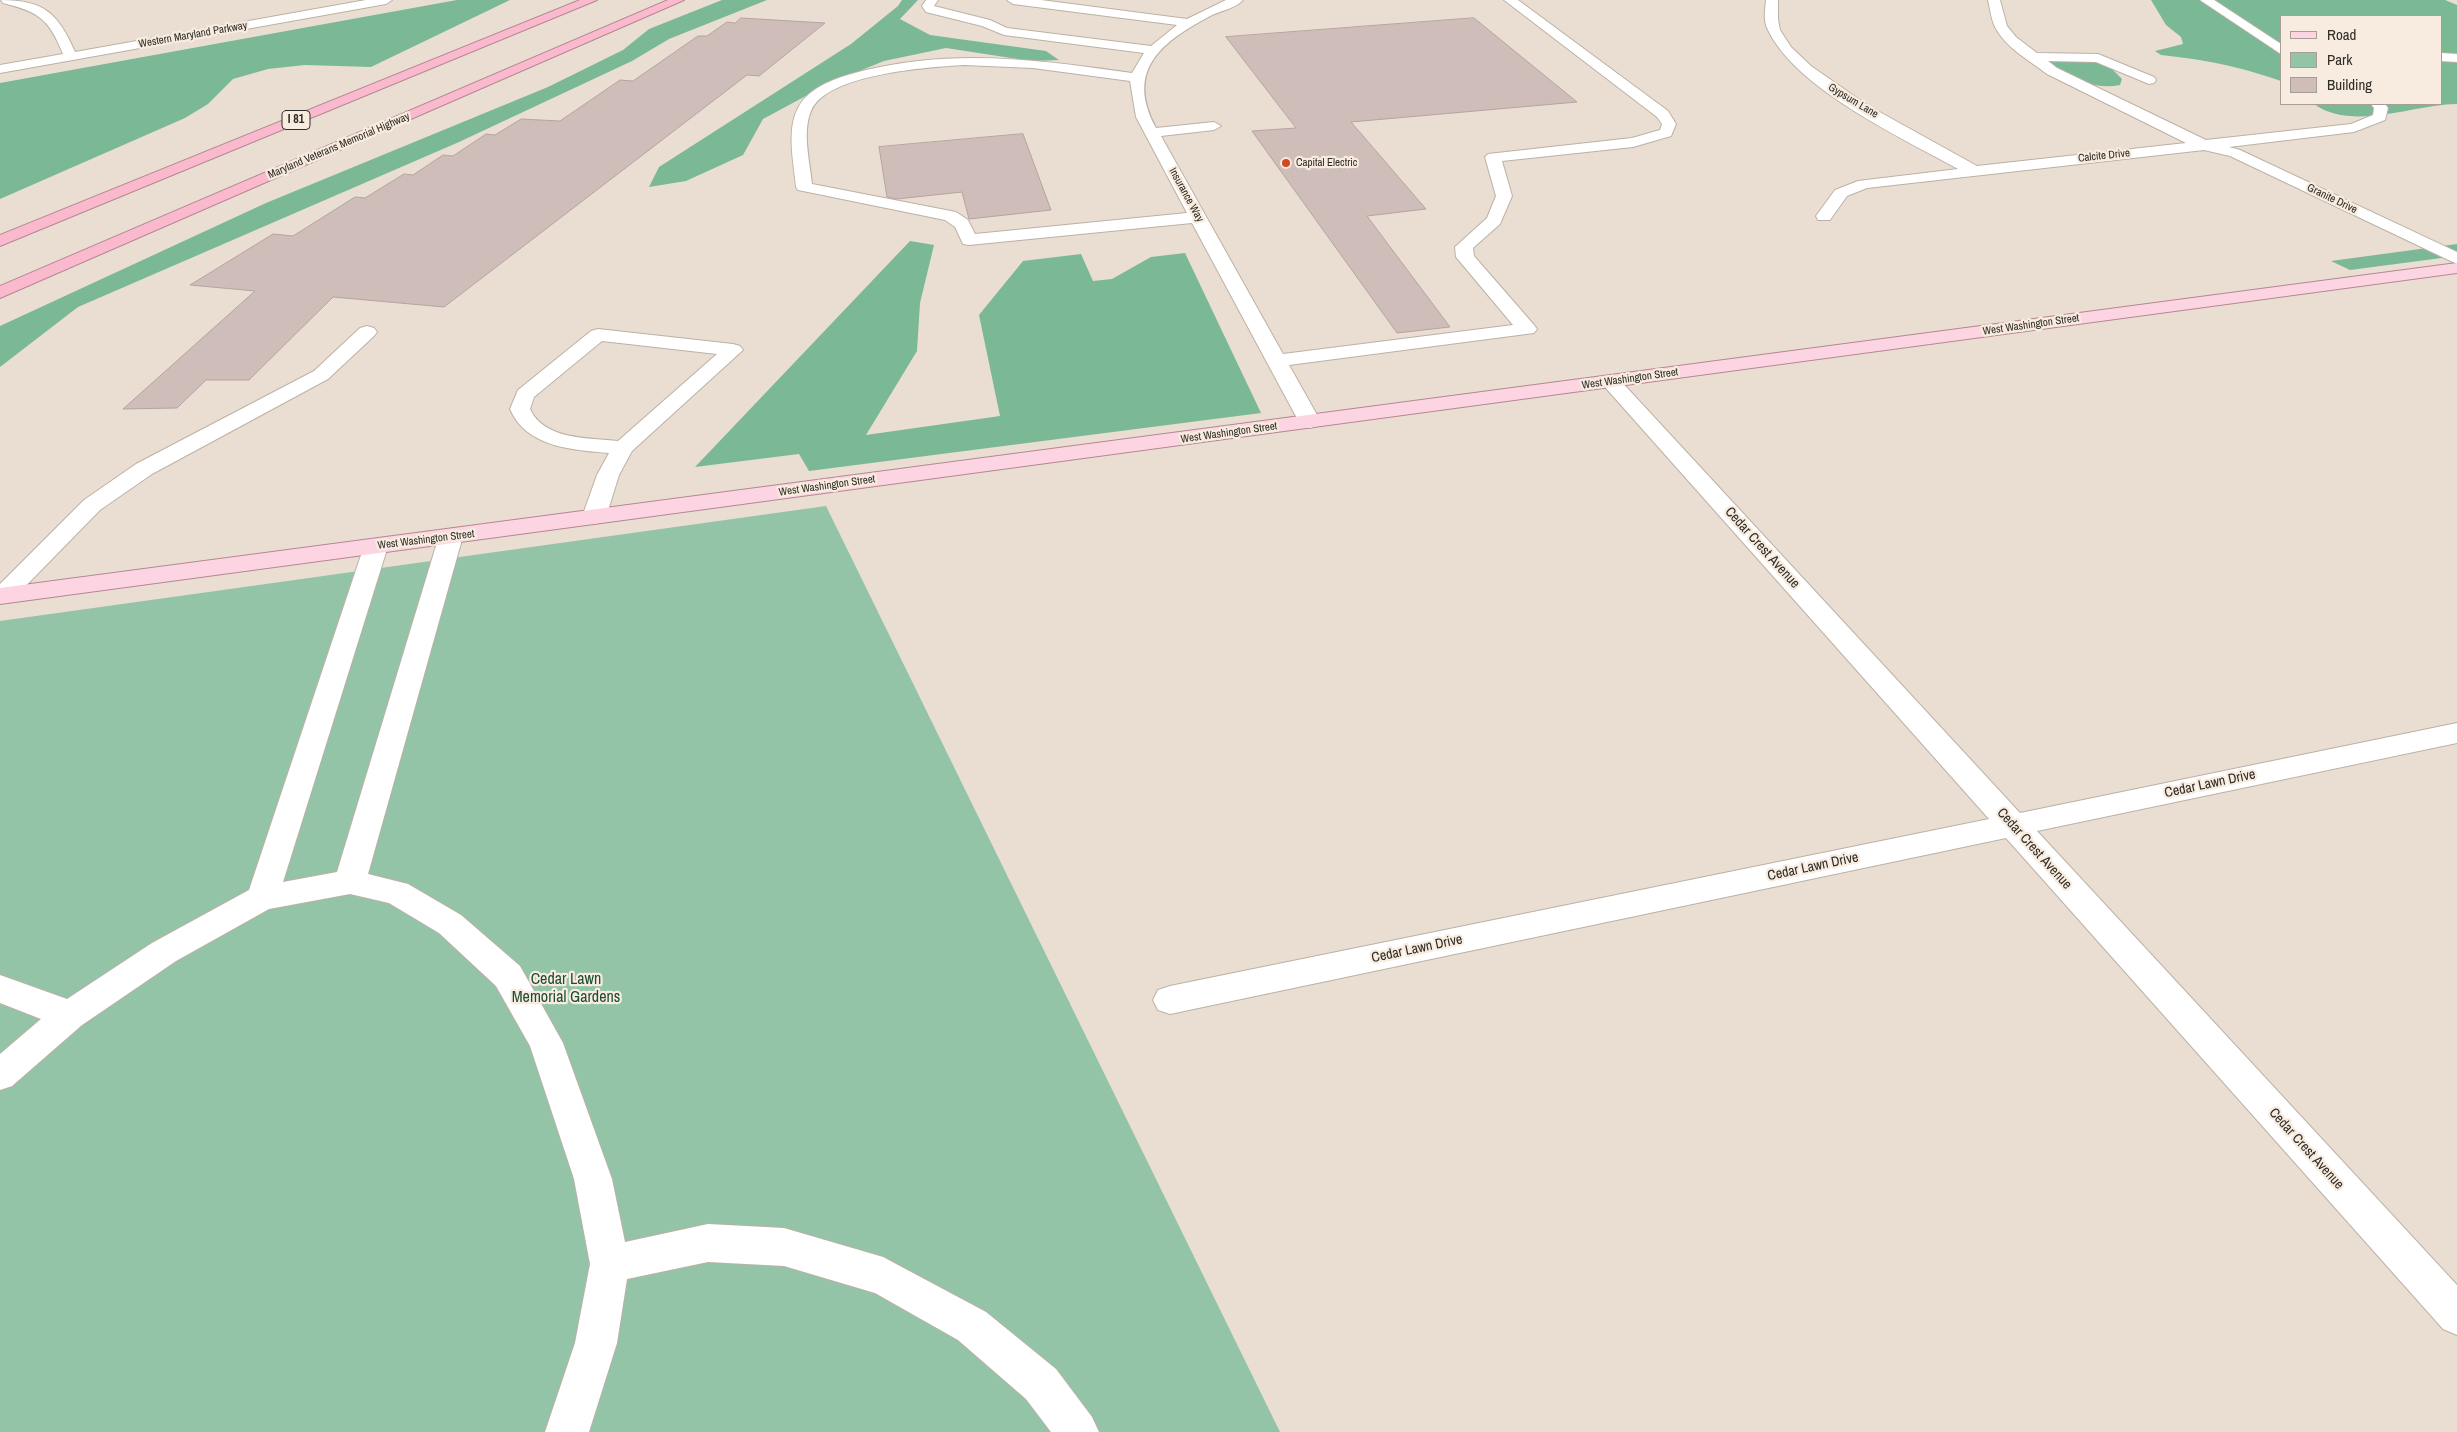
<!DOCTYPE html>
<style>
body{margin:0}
#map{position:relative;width:2457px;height:1432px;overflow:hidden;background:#eaded2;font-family:"Archivo Narrow",sans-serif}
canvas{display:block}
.legend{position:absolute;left:2280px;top:15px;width:162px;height:90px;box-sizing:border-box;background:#f7ecdf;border:1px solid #a79f95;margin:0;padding:6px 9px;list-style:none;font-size:15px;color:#2f2b26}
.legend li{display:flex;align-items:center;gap:10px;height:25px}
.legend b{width:25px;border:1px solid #a79f95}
</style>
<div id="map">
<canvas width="2457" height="1432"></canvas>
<ul class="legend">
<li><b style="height:6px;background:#fdd5e2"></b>Road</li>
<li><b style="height:14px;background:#93c4a8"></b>Park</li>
<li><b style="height:14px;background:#cfbdba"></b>Building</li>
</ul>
</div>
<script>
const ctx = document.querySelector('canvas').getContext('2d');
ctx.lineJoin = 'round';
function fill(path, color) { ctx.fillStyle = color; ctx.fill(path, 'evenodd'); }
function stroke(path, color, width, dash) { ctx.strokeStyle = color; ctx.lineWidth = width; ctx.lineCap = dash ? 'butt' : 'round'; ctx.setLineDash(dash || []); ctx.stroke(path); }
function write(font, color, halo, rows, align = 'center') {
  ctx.font = font + ' "Archivo Narrow",sans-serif'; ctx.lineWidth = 4.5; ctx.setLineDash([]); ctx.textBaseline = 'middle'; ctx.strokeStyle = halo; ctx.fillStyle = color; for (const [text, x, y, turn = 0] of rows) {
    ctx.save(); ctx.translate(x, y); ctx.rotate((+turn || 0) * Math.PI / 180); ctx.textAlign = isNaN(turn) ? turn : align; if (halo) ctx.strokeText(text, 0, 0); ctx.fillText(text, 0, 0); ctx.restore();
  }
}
fill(new Path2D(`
 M 826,506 L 1280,1432 L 0,1432 L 0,621 Z`), '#93c4a8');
fill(new Path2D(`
 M 457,0 L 510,0 L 371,67 L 305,65 L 268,69 L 233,79 L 208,104 L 185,118 L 0,199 L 0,83 Z
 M 722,0 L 767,0 L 669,39 L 632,61 L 459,142 L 78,307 L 0,367 L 0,326 L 266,203 L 548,87 L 623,50 L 649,29 Z
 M 902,0 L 918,0 L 900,19 L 930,35 L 1046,51 L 1059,60 L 1031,61 L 946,48 L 884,61 L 828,84 L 763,119 L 743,155 L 686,181 L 649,187 L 659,167 L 851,44 L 898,6 Z
 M 2151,0 L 2445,0 L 2457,5 L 2457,104 C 2414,104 2353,132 2314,104 L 2441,104 L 2441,16 L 2281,16 L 2281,81 C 2237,66 2207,60 2161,55 L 2155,51 L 2183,44 L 2181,37 L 2166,25 Z
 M 2039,55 L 2102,59 L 2122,79 L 2120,85 C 2088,91 2064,74 2039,55 Z
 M 910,241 L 934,245 L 920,303 L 917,351 L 866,435 L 1000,416 L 979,315 L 1023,261 L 1081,254 L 1093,281 L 1112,279 L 1151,257 L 1185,253 L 1261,413 L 809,471 L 799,454 L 695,467 Z
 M 2457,244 L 2457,256 L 2350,270 L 2331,261 Z`), '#7ab896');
const building = new Path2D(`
 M 741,18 L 825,23 L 759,76 L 747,75 L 444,307 L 333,297 L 249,380 L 206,380 L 177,408 L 123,409 L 255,291 L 190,285 L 273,234 L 293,236 L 355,197 L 365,198 L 404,174 L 413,175 L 443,155 L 453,156 L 486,134 L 495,135 L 521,119 L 560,121 L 620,80 L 633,81 L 698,36 L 707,36 L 727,22 L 735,23 Z
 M 1474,18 L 1577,102 L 1351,122 L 1426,209 L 1367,216 L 1450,327 L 1397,333 L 1252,131 L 1296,128 L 1226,37 Z
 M 1023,134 L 1051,210 L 969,219 L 962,192 L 897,199 L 887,197 L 879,147 Z`);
fill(building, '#cfbdba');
stroke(building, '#b5a3a1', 1);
const minor = new Path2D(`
 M 1,0 C 44,0 58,13 75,52 L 366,0 L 392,0 L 386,4 L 0,73 L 0,65 L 63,54 C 49,19 39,12 3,3 Z
 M 926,0 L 938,0 L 934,6 L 990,20 L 1007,28 L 1151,46 L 1177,25 L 1013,4 L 1007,0 L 1041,0 L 1187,19 L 1226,0 L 1243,0 C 1236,8 1221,11 1212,15 C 1163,41 1124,69 1156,128 L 1214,122 L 1221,126 L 1214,130 L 1161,136 L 1283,354 L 1513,325 L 1456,257 L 1455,247 L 1487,218 L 1496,196 L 1485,157 L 1488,154 L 1632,138 L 1660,130 L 1662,124 L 1657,117 L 1504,0 L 1518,0 L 1668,111 L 1676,124 L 1671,136 L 1633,147 L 1502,161 L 1512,196 L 1500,224 L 1473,248 L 1474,256 L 1534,325 L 1537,329 L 1534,333 L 1289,365 L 1321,422 L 1317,426 L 1310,428 L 1303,426 L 1299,422 L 1192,223 L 969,245 L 963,244 L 955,227 L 945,220 L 798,190 L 796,187 C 794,164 786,130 798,108 C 809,86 839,77 862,71 C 956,48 1038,60 1132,73 L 1144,53 L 1004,35 L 982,26 L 926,12 L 922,6 ZM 964,65 L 1033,68 L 1130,81 L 1136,117 L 1187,213 L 975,234 L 968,220 L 956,212 L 812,184 C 810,162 802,132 811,111 C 826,74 929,67 964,65 Z
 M 1766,0 L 1778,0 L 1778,19 L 1780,30 L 1791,47 L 1811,66 L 1867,105 L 1977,166 L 2186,143 L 2047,74 C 2029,60 2006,48 1995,27 C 1991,19 1990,8 1988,0 L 2000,0 L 2007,26 L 2016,37 L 2037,53 L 2098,54 L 2154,77 L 2156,80 L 2154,83 L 2149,84 L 2096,62 L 2048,61 L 2057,68 L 2206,140 L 2351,124 L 2373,115 L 2374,108 L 2371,104 L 2385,104 L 2388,108 L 2385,120 L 2354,132 L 2229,147 L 2240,150 L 2457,252 L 2457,264 L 2230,156 L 2204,150 L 1867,188 L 1847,196 L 1830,220 L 1818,220 L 1816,216 L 1835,190 L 1858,181 L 1958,169 C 1902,138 1796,89 1768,30 C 1763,21 1765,10 1766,0 Z
 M 2200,0 L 2214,0 L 2281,44 L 2281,54 Z
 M 2441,53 L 2457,54 L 2457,62 L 2441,61 Z
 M 367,326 L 374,328 L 377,332 L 374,336 L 328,379 L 152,474 L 100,510 L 11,601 L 0,603 L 0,584 L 84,500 L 136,464 L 314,371 L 360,328 Z
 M 598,329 L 733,344 L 740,346 L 743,350 L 632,451 L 619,475 L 606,517 L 602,522 L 594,524 L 586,522 L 582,517 L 597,475 L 609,453 C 572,450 526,447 510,409 L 518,390 L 591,331 ZM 602,341 L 717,354 L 618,441 C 589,438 544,440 530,409 L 534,397 Z
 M 1611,376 L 1618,378 L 2020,813 L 2457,723 L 2457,743 L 2037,831 L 2457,1285 L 2457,1335 L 2443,1329 L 2006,838 L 1170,1014 L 1158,1010 L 1153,1000 L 1158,990 L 1170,986 L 1989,819 L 1604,386 L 1601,382 L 1604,378 Z
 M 451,529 L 459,531 L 463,536 L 368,874 L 408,884 L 461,915 L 520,966 L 563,1043 L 612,1179 L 625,1242 L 708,1224 L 784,1228 L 883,1257 L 986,1312 L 1056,1369 L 1092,1417 L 1099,1432 L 1051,1432 L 1026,1399 L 958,1340 L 875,1293 L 784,1266 L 708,1262 L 627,1279 L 617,1343 L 589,1432 L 545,1432 L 575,1343 L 590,1264 L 574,1179 L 530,1046 L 496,986 L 439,933 L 389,903 L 350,894 L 269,909 L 176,961 L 82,1025 L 12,1086 L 0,1090 L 0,1054 L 41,1019 L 0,1003 L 0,975 L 67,999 L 152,943 L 249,890 L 364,546 L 368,541 L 376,539 L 384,541 L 388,546 L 283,882 L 337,872 L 439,536 L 443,531 Z`);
const major = new Path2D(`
 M 2457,263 L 2457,273 L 0,604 L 0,588 Z`);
const highway = new Path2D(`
 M 580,0 L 597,0 L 0,246 L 0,235 Z
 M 668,0 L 684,0 L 0,298 L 0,286 Z`);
stroke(minor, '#bcb1a5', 2);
stroke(major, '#b48793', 2);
stroke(highway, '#b48793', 2);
fill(minor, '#fff');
fill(major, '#fdd5e2');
fill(highway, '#fbb9ce');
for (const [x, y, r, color] of [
 [1286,163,5,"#d14822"]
]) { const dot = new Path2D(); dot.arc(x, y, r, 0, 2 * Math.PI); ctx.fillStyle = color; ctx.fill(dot); stroke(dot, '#f7ecdf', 2); }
write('11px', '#2f2b26', '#f7ecdf', [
 ["Western Maryland Parkway",193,35,-10],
 ["Gypsum Lane",1853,101,31],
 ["Maryland Veterans Memorial Highway",339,146,-23],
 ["Calcite Drive",2104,156,-6],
 ["Insurance Way",1186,195,61],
 ["Granite Drive",2332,199,26],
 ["West Washington Street",2031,325,-8],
 ["West Washington Street",1630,379,-8],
 ["West Washington Street",1229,433,-8],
 ["West Washington Street",827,486,-8],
 ["West Washington Street",426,540,-7]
]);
write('11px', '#2f2b26', '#f7ecdf', [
 ["Capital Electric",1296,163]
], 'left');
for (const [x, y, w] of [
 [296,120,28]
]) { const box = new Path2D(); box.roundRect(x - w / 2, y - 9.5, w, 19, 4); ctx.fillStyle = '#f7ecdf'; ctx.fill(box); stroke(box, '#2f2b26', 1); }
write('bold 12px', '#2f2b26', null, [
 ["I 81",296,120]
]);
write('14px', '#2f2b26', '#f7ecdf', [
 ["Cedar Crest Avenue",1762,548,48],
 ["Cedar Lawn Drive",2210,784,-12],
 ["Cedar Crest Avenue",2034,849,48],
 ["Cedar Lawn Drive",1813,867,-12],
 ["Cedar Lawn Drive",1417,949,-12],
 ["Cedar Crest Avenue",2306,1149,48]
]);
write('16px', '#1b4c34', '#f7ecdf', [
 ["Cedar Lawn",566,980],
 ["Memorial Gardens",566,998]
]);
</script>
